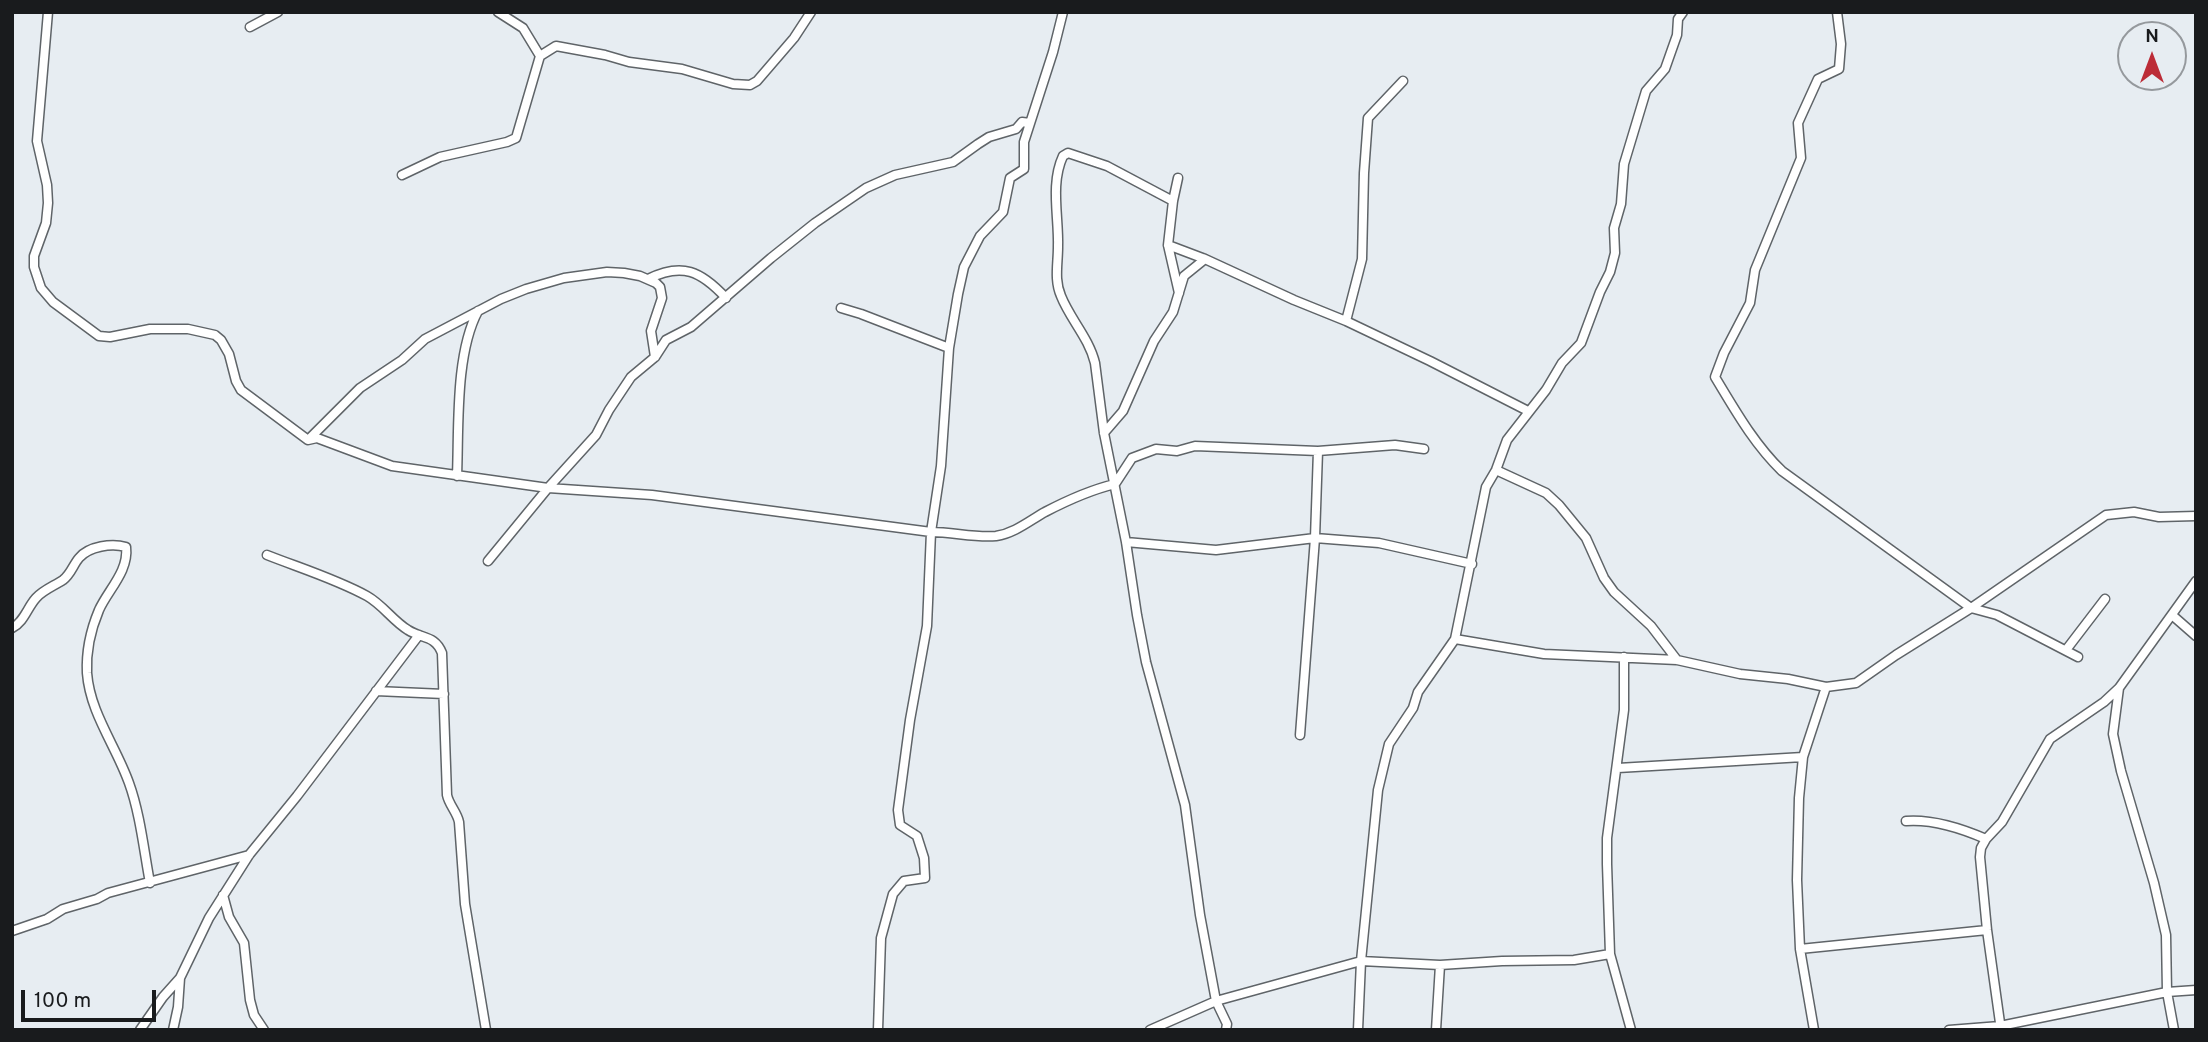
<!DOCTYPE html>
<style>
body{margin:0}
#map{position:relative;width:2208px;height:1042px;overflow:hidden;background:#e7edf2;font-family:Overpass,sans-serif}
canvas{display:block}
.frame{position:absolute;inset:0;border:14px solid #191b1d;pointer-events:none}
.north{position:absolute;left:2117px;top:21px;width:70px;height:70px;box-sizing:border-box;background:#e7edf2;border:2px solid #95999d;border-radius:50%;rotate:0deg;font-size:19px;font-weight:700;line-height:28px;text-align:center;color:#191b1d}
.north::after{content:'';display:block;margin:auto;width:24px;height:32px;background:#bc2c37;clip-path:polygon(50% 0,100% 100%,50% 72%,0 100%)}
.scale{position:absolute;left:21px;top:990px;width:135px;height:32px;box-sizing:border-box;border:4px solid #191b1d;border-top:0;padding-left:9px;font-size:21px;line-height:24px;white-space:nowrap;color:#191b1d;-webkit-text-stroke:5px #e7edf2;paint-order:stroke}
</style>
<div id="map">
<canvas width="2208" height="1042"></canvas>
<div class="frame"></div>
<div class="north">N</div>
<div class="scale">100 m</div>
</div>
<script>
const ctx = document.querySelector('canvas').getContext('2d');
ctx.lineJoin = 'round';
function stroke(path, color, width, dash) { ctx.strokeStyle = color; ctx.lineWidth = width; ctx.lineCap = dash ? 'butt' : 'round'; ctx.setLineDash(dash || []); ctx.stroke(path); }
const street = new Path2D(`
 M 48,12 L 37,141 L 47,185 L 48,203 L 46,223 L 34,256 L 34,267 L 41,288 L 53,302 L 99,336 L 110,337 L 150,329 L 188,329 L 215,335 L 221,340 L 229,354 L 236,381 L 241,390 L 308,440 L 317,438 L 392,466 L 548,488 L 652,495 L 931,532 C 953,532 975,538 996,536 C 1015,533 1029,521 1045,512 C 1068,500 1090,490 1115,484 L 1132,458 L 1156,449 L 1177,451 L 1195,446 L 1318,451 L 1395,445 L 1424,449
 M 498,12 L 523,28 L 540,56
 M 1683,12 L 1678,19 L 1677,35 L 1665,69 L 1646,91 L 1624,164 L 1621,204 L 1614,228 L 1615,253 L 1610,272 L 1600,292 L 1581,343 L 1562,363 L 1546,390 L 1507,440 L 1496,470 L 1486,487 L 1455,639 L 1544,654 L 1677,660 L 1740,674 L 1788,679 L 1826,687 L 1856,683 L 1896,655 L 1971,608 L 2106,515 L 2134,512 L 2159,517 L 2196,516
 M 1837,12 L 1841,44 L 1839,69 L 1818,79 L 1798,123 L 1801,158 L 1755,270 L 1750,303 L 1724,353 L 1715,377 C 1735,410 1754,444 1782,471 L 1971,608 L 1997,615 L 2078,657
 M 250,27 L 278,12
 M 402,175 L 440,157 L 507,142 L 516,138 L 540,56 L 556,46 L 605,55 L 629,62 L 682,69 L 733,84 L 750,85 L 757,81 L 794,38 L 811,12
 M 1178,178 L 1173,201 L 1168,245 L 1179,293
 M 1173,201 L 1107,166 L 1068,153 L 1063,156 C 1050,184 1059,217 1058,247 C 1058,264 1054,280 1061,296 C 1070,319 1089,338 1095,363 L 1104,433 L 1126,542 L 1137,615 L 1146,662 L 1185,805 L 1200,915 L 1216,1001 L 1227,1024 L 1226,1030
 M 1168,245 L 1205,259 L 1294,300 L 1346,321 L 1430,361 L 1528,411
 M 648,279 C 682,262 701,271 726,298
 M 841,308 L 861,314 L 949,348
 M 1346,321 L 1362,259 L 1364,173 L 1368,118 L 1403,81
 M 1104,433 L 1123,411 L 1154,341 L 1173,312 L 1184,276 L 1205,259
 M 310,438 L 360,388 L 402,360 L 425,339 L 501,299 L 526,289 L 564,278 L 607,272 L 624,273 L 640,276 L 656,283 L 660,287 L 662,298 L 651,331 L 655,357
 M 1496,470 L 1546,493 L 1559,505 L 1586,538 L 1604,578 L 1614,592 L 1651,626 L 1677,660
 M 457,476 C 459,427 455,354 478,311
 M 1126,542 L 1216,550 L 1315,538 L 1379,543 L 1472,564
 M 267,555 C 300,568 336,579 367,596 C 383,605 393,621 408,630 C 422,639 435,635 442,653 L 447,795 C 449,805 457,812 459,822 L 465,904 L 486,1030
 M 488,561 L 548,488 L 596,435 L 609,410 L 631,377 L 655,357 L 666,340 L 691,327 L 771,258 L 815,223 L 866,188 L 895,175 L 953,162 L 978,144 L 989,137 L 1016,129 L 1022,122 L 1030,123
 M 2172,615 L 2196,636
 M 12,628 C 24,622 27,608 36,598 C 43,590 54,586 63,580 C 71,574 73,565 79,558 C 89,546 112,543 126,547 C 129,571 108,590 99,610 C 91,629 86,652 87,673 C 90,713 116,746 129,783 C 140,813 144,851 150,883
 M 2066,650 L 2105,599
 M 1624,657 L 1624,710 L 1607,838 L 1607,864 L 1610,954 L 1631,1030
 M 2119,688 L 2113,734 L 2121,771 L 2154,883 L 2166,935 L 2167,992 L 2174,1030
 M 376,691 L 444,694
 M 1300,735 L 1315,538 L 1318,451
 M 1618,768 L 1803,757
 M 1906,821 C 1932,819 1963,829 1986,839
 M 223,895 L 229,917 L 244,943 L 250,1000 L 254,1015 L 264,1030
 M 12,931 L 47,919 L 63,909 L 97,899 L 108,893 L 249,855
 M 1800,949 L 1987,930
 M 140,1030 L 163,997 L 180,978 L 209,918 L 249,855 L 297,796 L 419,635
 M 173,1030 L 178,1007 L 180,978
 M 878,1030 L 881,938 L 893,894 L 904,881 L 925,878 L 924,858 L 917,836 L 900,825 L 898,810 L 910,720 L 927,626 L 931,532 L 941,466 L 949,348 L 958,294 L 964,267 L 980,236 L 1003,212 L 1010,178 L 1024,169 L 1024,142 L 1053,52 L 1063,12
 M 1150,1030 L 1216,1001 L 1361,961 L 1440,965 L 1502,961 L 1574,960 L 1610,954
 M 1358,1030 L 1361,961 L 1378,790 L 1389,744 L 1413,708 L 1418,692 L 1455,639
 M 1436,1030 L 1440,965
 M 1814,1030 L 1800,949 L 1797,880 L 1799,798 L 1803,757 L 1826,687
 M 1949,1030 L 2000,1026 L 2167,992 L 2196,990
 M 2001,1030 L 1987,930 L 1980,857 L 1981,848 L 1986,839 L 2002,822 L 2050,739 L 2104,702 L 2119,688 L 2196,581`);
stroke(street, '#5f6468', 11);
stroke(street, '#fff', 8);
</script>
